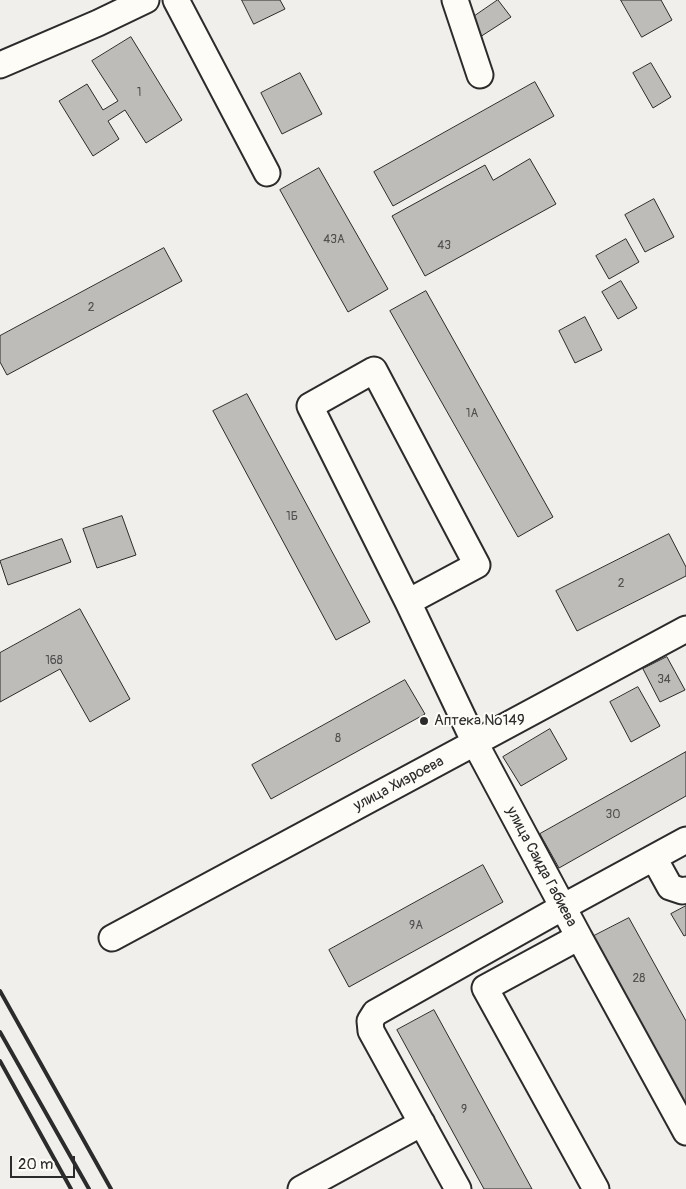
<!DOCTYPE html>
<meta charset="utf-8">
<style>
body{margin:0}
#map{position:relative;width:686px;height:1189px;overflow:hidden;background:#f0efeb;font-family:Pangolin,sans-serif}
canvas{display:block}
.scale{position:absolute;left:10px;top:1156px;width:65px;height:22px;box-sizing:border-box;border:2px solid #2b2b2b;border-top:0;padding-left:6px;font-size:15px;line-height:18px;white-space:nowrap;color:#2b2b2b;-webkit-text-stroke:4px #fdfcf7;paint-order:stroke}
</style>
<div id="map">
<canvas width="686" height="1189"></canvas>
<div class="scale">20 m</div>
</div>
<script>
const ctx = document.querySelector('canvas').getContext('2d');
ctx.lineJoin = 'round';
function fill(path, color) { ctx.fillStyle = color; ctx.fill(path, 'evenodd'); }
function stroke(path, color, width, dash) { ctx.strokeStyle = color; ctx.lineWidth = width; ctx.lineCap = dash ? 'butt' : 'round'; ctx.setLineDash(dash || []); ctx.stroke(path); }
function write(font, color, halo, rows, align = 'center') {
  ctx.font = font + ' Pangolin,sans-serif'; ctx.lineWidth = 4; ctx.setLineDash([]); ctx.textBaseline = 'middle'; ctx.strokeStyle = halo; ctx.fillStyle = color; for (const [text, x, y, turn = 0] of rows) {
    ctx.save(); ctx.translate(x, y); ctx.rotate((+turn || 0) * Math.PI / 180); ctx.textAlign = isNaN(turn) ? turn : align; if (halo) ctx.strokeText(text, 0, 0); ctx.fillText(text, 0, 0); ctx.restore();
  }
}
const building = new Path2D(`
 M 242,0 L 280,0 L 285,9 L 254,24 Z
 M 498,0 L 511,17 L 480,37 L 469,20 Z
 M 621,0 L 661,0 L 672,20 L 642,37 Z
 M 131,37 L 182,120 L 146,143 L 125,110 L 108,121 L 119,139 L 93,156 L 59,101 L 87,84 L 103,110 L 118,101 L 92,61 Z
 M 651,63 L 671,97 L 653,108 L 633,73 Z
 M 300,73 L 322,114 L 282,134 L 261,93 Z
 M 535,82 L 554,116 L 393,206 L 374,172 Z
 M 530,159 L 556,204 L 425,276 L 392,216 L 485,165 L 493,180 Z
 M 319,168 L 388,289 L 348,312 L 280,190 Z
 M 654,199 L 674,237 L 645,252 L 625,215 Z
 M 626,239 L 639,262 L 609,279 L 596,256 Z
 M 164,248 L 182,281 L 7,375 L 0,362 L 0,336 Z
 M 621,281 L 637,308 L 618,319 L 602,292 Z
 M 426,291 L 553,517 L 518,537 L 390,311 Z
 M 585,317 L 602,350 L 575,363 L 559,331 Z
 M 247,394 L 370,622 L 336,640 L 213,411 Z
 M 122,516 L 136,555 L 97,568 L 83,529 Z
 M 669,534 L 686,567 L 686,576 L 577,631 L 556,591 Z
 M 62,539 L 71,562 L 8,585 L 0,561 Z
 M 80,609 L 130,699 L 90,722 L 60,669 L 0,702 L 0,653 Z
 M 667,657 L 685,690 L 660,702 L 643,669 Z
 M 405,680 L 425,714 L 271,799 L 252,765 Z
 M 638,687 L 660,726 L 631,742 L 610,702 Z
 M 550,729 L 567,759 L 521,786 L 503,757 Z
 M 686,752 L 686,796 L 559,868 L 540,834 Z
 M 483,865 L 503,902 L 349,987 L 329,950 Z
 M 686,906 L 686,935 L 684,936 L 671,914 Z
 M 629,918 L 686,1021 L 686,1105 L 592,937 Z
 M 434,1010 L 532,1189 L 484,1189 L 397,1030 Z`);
fill(building, '#bdbcb8');
stroke(building, '#2b2b2b', 1);
const minor = new Path2D(`
 M 176,0 L 267,173
 M 455,0 L 480,75
 M 0,65 L 98,23 L 146,0
 M 408,602 L 477,565 L 374,370 L 310,406 L 408,602 L 475,743 L 579,937 L 485,988 L 596,1189
 M 654,858 L 670,887 L 682,891 L 686,890
 M 579,937 L 686,1132
 M 112,938 L 686,629
 M 301,1189 L 422,1123
 M 458,1189 L 371,1031 L 370,1021 L 375,1013 L 563,907 L 686,840`);
stroke(minor, '#2b2b2b', 29);
stroke(minor, '#fdfcf7', 25);
stroke(new Path2D(`
 M 0,991 L 111,1189
 M 0,1032 L 89,1189
 M 0,1061 L 71,1189`), '#2b2b2b', 4);
for (const [x, y, r, color] of [
 [424,721,5,"#2b2b2b"]
]) { const dot = new Path2D(); dot.arc(x, y, r, 0, 2 * Math.PI); ctx.fillStyle = color; ctx.fill(dot); stroke(dot, '#fdfcf7', 2); }
write('12px', '#504f4e', null, [
 ["1",139,93],
 ["43А",334,240],
 ["43",444,246],
 ["2",91,308],
 ["1А",472,414],
 ["1Б",292,517],
 ["2",621,584],
 ["168",54,661],
 ["34",664,680],
 ["8",338,739],
 ["30",613,815],
 ["9А",416,926],
 ["28",639,979],
 ["9",464,1110]
]);
write('15px', '#2b2b2b', '#fdfcf7', [
 ["Аптека №149",434,721]
], 'left');
write('15px', '#2b2b2b', '#fdfcf7', [
 ["улица Хизроева",399,784,-28],
 ["улица Саида Габиева",541,867,62]
]);
</script>
